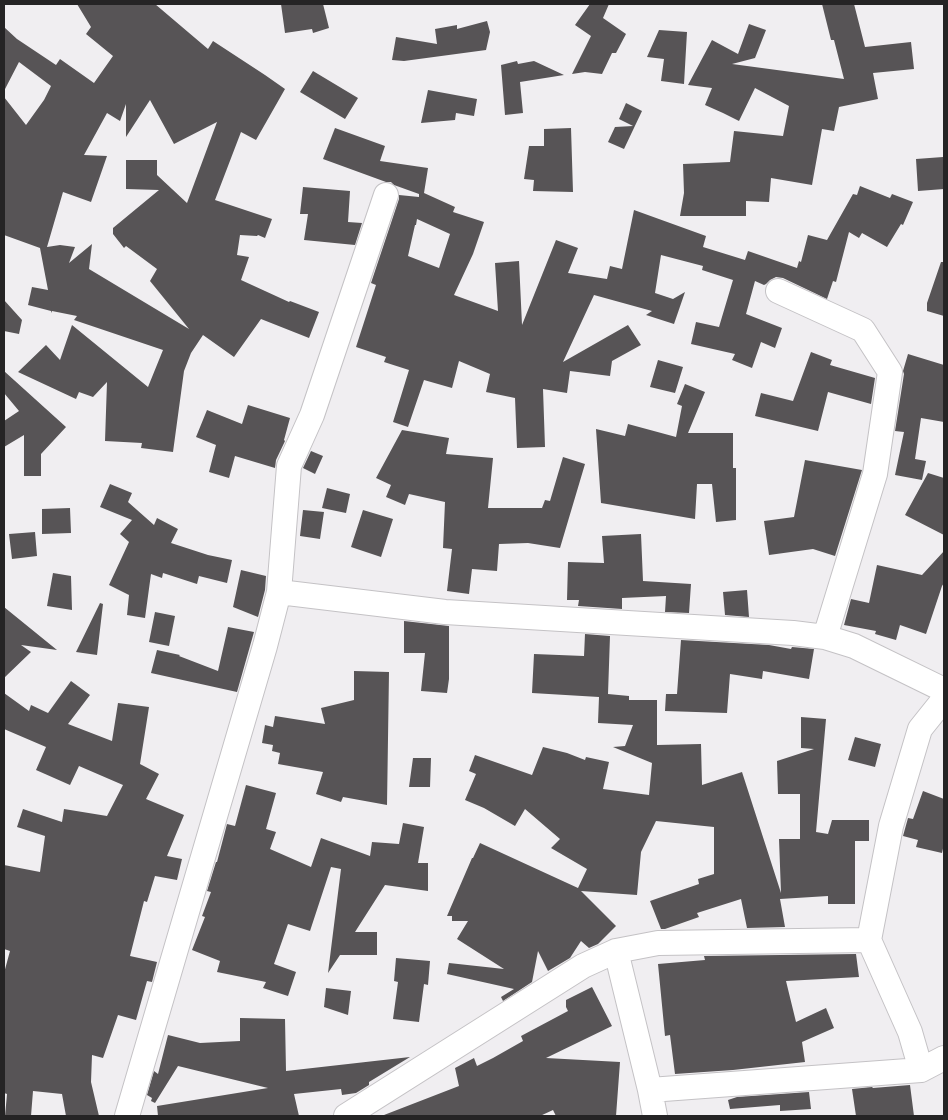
<!DOCTYPE html>
<style>
body{margin:0}
#map{position:relative;width:948px;height:1120px;overflow:hidden;background:#f0eef1;font-family:Figtree,sans-serif}
canvas{display:block}
.frame{position:absolute;inset:0;border:5px solid #252425;pointer-events:none}
</style>
<div id="map">
<canvas width="948" height="1120"></canvas>
<div class="frame"></div>
</div>
<script>
const ctx = document.querySelector('canvas').getContext('2d');
ctx.lineJoin = 'round';
function fill(path, color) { ctx.fillStyle = color; ctx.fill(path, 'evenodd'); }
function stroke(path, color, width, dash) { ctx.strokeStyle = color; ctx.lineWidth = width; ctx.lineCap = dash ? 'butt' : 'round'; ctx.setLineDash(dash || []); ctx.stroke(path); }
fill(new Path2D(`
 M 77,4 L 155,4 L 208,49 L 213,41 L 265,75 L 285,89 L 256,140 L 241,132 L 215,200 L 272,219 L 265,238 L 258,235 L 257,236 L 240,235 L 237,255 L 249,257 L 241,280 L 289,302 L 290,301 L 319,312 L 309,338 L 261,319 L 234,357 L 203,335 L 191,353 L 184,371 L 173,452 L 141,448 L 142,443 L 105,441 L 107,382 L 93,397 L 79,392 L 76,399 L 18,372 L 46,345 L 60,360 L 72,325 L 148,387 L 163,350 L 74,320 L 77,316 L 52,311 L 52,313 L 51,311 L 28,305 L 32,287 L 48,290 L 40,248 L 4,235 L 4,97 L 26,125 L 44,100 L 51,86 L 19,62 L 4,91 L 4,27 L 17,39 L 56,65 L 60,59 L 94,83 L 113,56 L 86,34 L 91,27 ZM 150,100 L 174,144 L 217,122 L 187,203 L 157,175 L 157,160 L 126,160 L 126,189 L 159,190 L 113,228 L 113,234 L 124,248 L 126,246 L 157,269 L 150,281 L 189,329 L 89,269 L 92,244 L 69,263 L 75,247 L 60,245 L 47,247 L 63,192 L 91,202 L 107,156 L 84,155 L 107,113 L 120,121 L 126,104 L 126,137 Z
 M 281,4 L 323,4 L 329,28 L 313,33 L 312,29 L 285,33 Z
 M 590,4 L 609,4 L 603,18 L 626,34 L 616,53 L 612,53 L 602,74 L 585,72 L 572,74 L 591,36 L 575,25 Z
 M 822,4 L 854,4 L 865,47 L 911,42 L 914,69 L 873,73 L 878,99 L 839,107 L 834,131 L 822,129 L 812,185 L 771,178 L 769,202 L 746,201 L 746,216 L 680,216 L 684,193 L 683,164 L 730,162 L 734,131 L 783,136 L 789,106 L 755,88 L 739,121 L 723,113 L 705,105 L 712,88 L 688,85 L 712,40 L 738,54 L 749,24 L 766,30 L 755,58 L 732,64 L 844,79 L 834,40 L 831,40 Z
 M 487,21 L 490,32 L 486,50 L 404,61 L 392,60 L 396,37 L 437,44 L 435,29 L 457,25 L 457,29 Z
 M 659,30 L 687,32 L 684,84 L 661,81 L 664,59 L 647,57 Z
 M 517,61 L 518,64 L 534,61 L 564,75 L 520,82 L 523,113 L 505,115 L 501,65 Z
 M 313,71 L 358,98 L 345,119 L 300,92 Z
 M 428,90 L 477,99 L 474,116 L 456,113 L 455,120 L 421,123 Z
 M 626,103 L 642,111 L 624,149 L 608,142 L 615,127 L 633,126 L 619,119 Z
 M 335,128 L 385,146 L 380,161 L 428,168 L 424,193 L 455,207 L 453,212 L 484,222 L 473,254 L 454,295 L 498,311 L 495,263 L 519,261 L 522,325 L 556,240 L 578,248 L 568,273 L 607,279 L 610,266 L 622,269 L 634,210 L 706,236 L 703,247 L 745,260 L 748,251 L 797,268 L 799,261 L 801,262 L 808,235 L 827,240 L 853,194 L 857,195 L 860,186 L 890,198 L 892,194 L 913,202 L 903,225 L 901,224 L 887,247 L 862,233 L 859,238 L 849,232 L 836,282 L 833,281 L 827,299 L 783,278 L 776,277 L 770,280 L 766,284 L 764,285 L 755,281 L 746,314 L 782,328 L 775,348 L 761,342 L 752,368 L 732,360 L 735,354 L 691,344 L 696,322 L 719,327 L 733,280 L 702,270 L 703,266 L 661,255 L 655,293 L 673,299 L 685,292 L 674,324 L 646,315 L 652,311 L 594,295 L 563,362 L 628,325 L 641,345 L 612,361 L 610,376 L 570,371 L 567,393 L 543,389 L 545,447 L 517,448 L 515,398 L 486,392 L 490,374 L 459,361 L 452,388 L 424,380 L 408,427 L 393,422 L 409,370 L 384,362 L 386,357 L 356,347 L 376,285 L 371,283 L 399,199 L 399,195 L 419,197 L 419,194 L 394,185 L 391,182 L 386,182 L 323,159 ZM 417,219 L 450,234 L 439,268 L 408,256 L 415,225 L 416,225 Z
 M 571,128 L 573,192 L 533,191 L 534,180 L 524,179 L 529,146 L 544,146 L 544,129 Z
 M 943,157 L 944,189 L 918,191 L 916,159 Z
 M 303,187 L 350,191 L 348,222 L 362,223 L 355,245 L 304,240 L 308,214 L 300,214 Z
 M 941,262 L 944,262 L 944,316 L 927,311 L 927,303 Z
 M 4,300 L 22,320 L 19,334 L 4,331 Z
 M 811,352 L 832,360 L 830,365 L 875,378 L 871,404 L 828,392 L 818,431 L 755,416 L 761,393 L 793,401 Z
 M 908,354 L 944,365 L 944,422 L 921,418 L 915,459 L 926,461 L 922,480 L 895,475 L 904,432 L 895,431 L 904,374 L 903,371 Z
 M 658,360 L 683,367 L 675,393 L 650,387 Z
 M 4,371 L 66,427 L 41,454 L 41,476 L 24,476 L 24,435 L 4,447 L 4,421 L 19,411 L 4,393 Z
 M 685,384 L 705,392 L 688,433 L 733,433 L 733,468 L 736,468 L 736,520 L 716,522 L 712,484 L 697,484 L 695,519 L 601,503 L 596,429 L 625,436 L 628,424 L 676,437 L 682,406 L 677,404 Z
 M 248,405 L 290,418 L 284,440 L 285,441 L 276,460 L 275,468 L 235,456 L 229,478 L 209,472 L 216,445 L 196,437 L 207,410 L 242,424 Z
 M 402,430 L 449,438 L 446,454 L 493,458 L 488,508 L 542,508 L 545,500 L 550,501 L 563,457 L 585,464 L 560,548 L 528,543 L 499,544 L 497,571 L 472,569 L 469,594 L 447,591 L 452,549 L 443,548 L 445,502 L 409,494 L 405,505 L 386,497 L 391,485 L 376,478 Z
 M 311,451 L 323,456 L 315,474 L 303,468 Z
 M 805,460 L 862,470 L 835,556 L 813,549 L 769,555 L 764,521 L 794,517 Z
 M 928,473 L 944,478 L 944,535 L 905,515 Z
 M 110,484 L 132,493 L 128,502 L 154,525 L 157,518 L 178,529 L 171,543 L 208,555 L 232,560 L 227,583 L 199,576 L 197,584 L 163,573 L 162,578 L 151,574 L 145,618 L 127,615 L 129,595 L 109,585 L 129,542 L 120,534 L 132,520 L 100,507 Z
 M 327,488 L 350,494 L 346,513 L 322,508 Z
 M 70,508 L 71,533 L 42,534 L 42,509 Z
 M 303,510 L 324,512 L 320,539 L 300,536 Z
 M 363,510 L 393,519 L 381,557 L 351,547 Z
 M 35,532 L 37,556 L 12,559 L 9,534 Z
 M 641,534 L 643,581 L 691,584 L 689,613 L 665,612 L 666,596 L 622,598 L 622,609 L 578,606 L 579,600 L 567,600 L 568,562 L 604,563 L 602,536 Z
 M 944,551 L 944,583 L 942,586 L 926,634 L 900,625 L 896,640 L 875,634 L 876,631 L 844,625 L 851,599 L 869,603 L 877,565 L 922,575 Z
 M 241,570 L 266,576 L 265,590 L 258,617 L 233,607 Z
 M 53,573 L 71,576 L 72,610 L 47,606 Z
 M 747,590 L 749,617 L 725,615 L 723,592 Z
 M 100,603 L 103,604 L 97,655 L 76,652 Z
 M 4,607 L 57,650 L 21,645 L 31,652 L 4,678 Z
 M 155,612 L 175,616 L 169,646 L 149,642 Z
 M 404,621 L 449,626 L 449,679 L 447,693 L 421,691 L 425,653 L 404,653 Z
 M 228,627 L 254,632 L 237,692 L 151,673 L 157,650 L 180,655 L 179,656 L 218,671 Z
 M 585,634 L 610,636 L 608,694 L 629,696 L 629,700 L 657,700 L 657,745 L 701,744 L 702,785 L 742,772 L 781,893 L 779,839 L 800,839 L 800,794 L 778,794 L 777,761 L 814,749 L 801,748 L 801,717 L 826,719 L 816,832 L 828,834 L 832,820 L 869,820 L 869,841 L 855,841 L 855,904 L 828,904 L 828,896 L 780,899 L 785,927 L 747,928 L 741,899 L 697,913 L 699,917 L 665,929 L 661,929 L 650,901 L 699,884 L 698,879 L 714,874 L 714,827 L 656,821 L 641,852 L 637,895 L 581,891 L 616,926 L 598,944 L 589,948 L 581,941 L 570,958 L 548,971 L 538,951 L 532,982 L 503,1001 L 501,997 L 514,989 L 447,974 L 449,963 L 504,969 L 457,939 L 468,921 L 452,921 L 452,916 L 447,916 L 472,858 L 473,858 L 480,843 L 578,888 L 587,869 L 551,848 L 560,839 L 525,809 L 515,826 L 484,808 L 465,800 L 476,774 L 469,771 L 475,755 L 532,775 L 543,747 L 567,753 L 585,760 L 586,757 L 609,762 L 603,789 L 649,795 L 652,763 L 613,747 L 625,746 L 633,725 L 598,723 L 599,697 L 532,693 L 534,654 L 584,656 Z
 M 681,640 L 769,645 L 791,649 L 792,647 L 814,649 L 809,679 L 763,671 L 762,679 L 730,674 L 727,713 L 665,711 L 666,694 L 677,694 Z
 M 354,671 L 389,672 L 387,805 L 343,797 L 341,802 L 316,794 L 323,772 L 278,764 L 280,753 L 272,751 L 273,745 L 262,743 L 265,725 L 273,727 L 275,716 L 325,724 L 321,708 L 354,700 Z
 M 71,681 L 90,695 L 68,724 L 112,741 L 118,703 L 149,707 L 140,764 L 159,774 L 146,799 L 184,815 L 167,856 L 182,859 L 177,880 L 155,876 L 147,902 L 144,901 L 130,956 L 157,962 L 152,982 L 147,981 L 136,1020 L 118,1015 L 103,1058 L 92,1055 L 91,1082 L 99,1116 L 66,1116 L 62,1094 L 33,1091 L 31,1116 L 5,1116 L 7,1094 L 4,1093 L 4,973 L 10,951 L 4,949 L 4,865 L 40,872 L 45,836 L 17,827 L 23,809 L 62,822 L 64,809 L 107,816 L 123,785 L 79,766 L 70,785 L 36,770 L 46,747 L 4,729 L 4,693 L 29,711 L 31,705 L 48,713 Z
 M 855,737 L 881,744 L 875,767 L 848,760 Z
 M 413,758 L 431,758 L 430,787 L 409,787 Z
 M 246,785 L 276,793 L 266,829 L 276,832 L 270,849 L 311,867 L 321,838 L 370,856 L 372,842 L 399,844 L 403,823 L 424,827 L 418,863 L 428,863 L 428,891 L 385,885 L 355,932 L 377,932 L 377,955 L 340,955 L 328,973 L 341,869 L 331,867 L 310,931 L 288,924 L 274,964 L 296,972 L 288,996 L 263,988 L 266,982 L 217,972 L 220,961 L 192,950 L 205,917 L 202,916 L 211,892 L 207,891 L 216,862 L 217,862 L 227,824 L 235,826 Z
 M 923,791 L 944,799 L 944,844 L 942,853 L 916,847 L 918,840 L 903,836 L 908,818 L 913,819 Z
 M 856,954 L 859,977 L 786,981 L 796,1022 L 826,1008 L 834,1028 L 802,1042 L 805,1062 L 733,1070 L 675,1074 L 670,1035 L 665,1036 L 658,964 L 705,960 L 704,956 Z
 M 396,958 L 430,961 L 428,985 L 424,984 L 419,1022 L 393,1019 L 398,982 L 394,981 Z
 M 592,987 L 612,1026 L 546,1058 L 620,1062 L 616,1116 L 556,1116 L 553,1110 L 540,1116 L 384,1116 L 384,1115 L 459,1086 L 455,1068 L 474,1058 L 477,1066 L 493,1058 L 523,1041 L 521,1036 L 568,1011 L 566,1007 L 566,1000 Z
 M 326,988 L 351,991 L 348,1015 L 324,1007 Z
 M 240,1018 L 285,1019 L 286,1071 L 410,1057 L 369,1082 L 369,1085 L 356,1093 L 342,1095 L 341,1089 L 294,1094 L 299,1116 L 158,1116 L 157,1106 L 268,1088 L 178,1066 L 155,1103 L 151,1101 L 152,1098 L 147,1095 L 154,1071 L 158,1074 L 168,1035 L 200,1043 L 240,1041 Z
 M 910,1085 L 914,1116 L 856,1116 L 852,1089 L 872,1087 L 873,1088 Z
 M 809,1092 L 811,1109 L 780,1111 L 780,1105 L 730,1109 L 728,1100 L 737,1097 Z`), '#575456');
const minor = new Path2D(`
 M 386,195 L 312,415 L 289,466 L 279,592 L 445,612 L 793,633 L 825,637 L 854,646 L 944,690
 M 778,291 L 863,330 L 890,372 L 875,474 L 825,637
 M 616,951 L 650,1090 L 655,1116
 M 921,1070 L 910,1032 L 869,940 L 891,826 L 920,729 L 944,699
 M 650,1090 L 921,1070 L 944,1058
 M 127,1116 L 265,646 L 279,592
 M 346,1116 L 583,966 L 616,951 L 658,943 L 869,940`);
stroke(minor, '#c4c2c5', 26);
stroke(minor, '#fff', 24);
</script>
